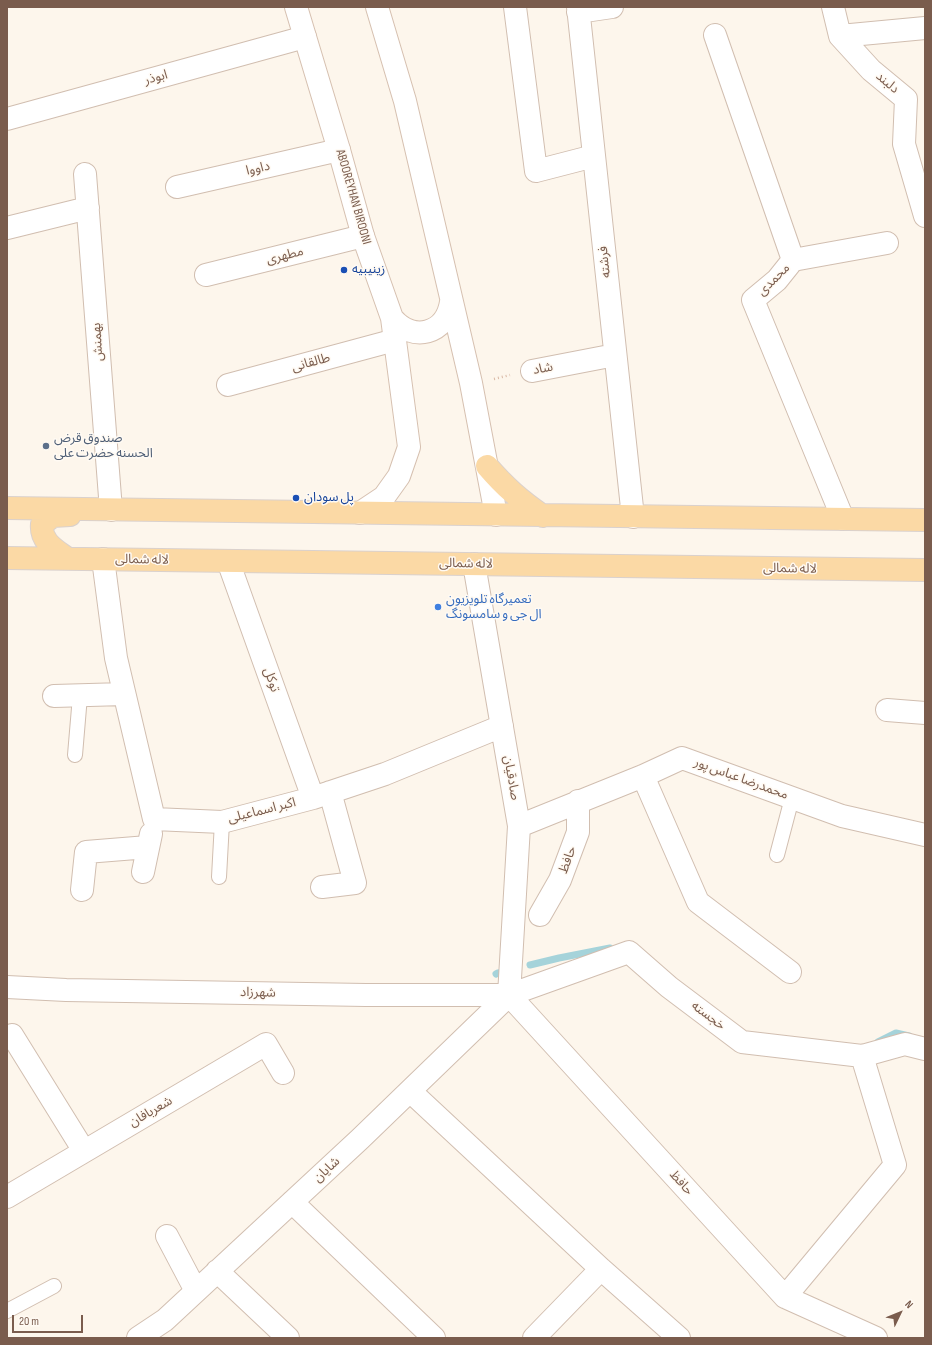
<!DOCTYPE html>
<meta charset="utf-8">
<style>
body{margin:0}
#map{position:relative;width:932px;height:1345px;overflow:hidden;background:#fdf6ec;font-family:"Sofia Sans Condensed",sans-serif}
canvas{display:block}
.frame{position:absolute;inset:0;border:8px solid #7a5c4d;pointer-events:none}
.north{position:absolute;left:880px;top:1293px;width:40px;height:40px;-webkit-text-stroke:3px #fffaf3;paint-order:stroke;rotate:47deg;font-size:11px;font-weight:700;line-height:16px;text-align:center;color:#7a5c4d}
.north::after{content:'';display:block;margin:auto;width:14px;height:18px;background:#7a5c4d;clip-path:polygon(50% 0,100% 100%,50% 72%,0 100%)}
.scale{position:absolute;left:12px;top:1315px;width:71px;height:18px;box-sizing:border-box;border:2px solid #7a5c4d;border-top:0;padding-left:5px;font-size:12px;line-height:14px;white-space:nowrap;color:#7a5c4d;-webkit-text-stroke:3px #fffaf3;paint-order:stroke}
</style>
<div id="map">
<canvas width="932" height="1345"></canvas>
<div class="frame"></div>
<div class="north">N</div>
<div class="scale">20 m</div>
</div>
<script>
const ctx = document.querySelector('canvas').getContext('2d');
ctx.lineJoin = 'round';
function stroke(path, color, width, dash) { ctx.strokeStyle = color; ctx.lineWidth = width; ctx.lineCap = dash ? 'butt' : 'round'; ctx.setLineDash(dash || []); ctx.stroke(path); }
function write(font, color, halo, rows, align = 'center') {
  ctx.font = font + ' "Sofia Sans Condensed","Noto Sans Arabic",sans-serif'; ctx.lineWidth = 3; ctx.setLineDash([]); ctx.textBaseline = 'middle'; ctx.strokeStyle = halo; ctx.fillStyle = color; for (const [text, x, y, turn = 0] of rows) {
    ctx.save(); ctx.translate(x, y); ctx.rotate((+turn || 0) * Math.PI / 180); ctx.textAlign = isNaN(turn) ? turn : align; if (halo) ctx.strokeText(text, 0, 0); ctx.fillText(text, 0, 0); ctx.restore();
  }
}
stroke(new Path2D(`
 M 530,965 L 559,958 L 610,948
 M 496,974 L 498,973
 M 878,1042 L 896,1033 L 909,1036`), '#a5d3da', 7);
const service = new Path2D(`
 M 75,755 L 80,696
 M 777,855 L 792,798
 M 219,877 L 222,822
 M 7,1311 L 54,1286`);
const minor = new Path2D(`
 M 515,7 L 536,171 L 594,156
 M 578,7 L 633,517
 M 833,7 L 840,36 L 871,70 L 906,99 L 904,144 L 925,216
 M 578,12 L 612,7
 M 715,35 L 793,260 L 777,280 L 753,300 L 843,519
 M 840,36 L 925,28
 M 7,119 L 305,37
 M 85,174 L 111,510
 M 177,187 L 339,150
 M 7,228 L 88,208
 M 793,260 L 887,243
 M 206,275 L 363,236
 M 532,371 L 615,355
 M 228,385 L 395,340
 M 103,559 L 116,658 L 154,819 L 222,822 L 313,798 L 385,774 L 502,726
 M 228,561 L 313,798
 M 474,564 L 519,826 L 509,995
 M 54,696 L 124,694
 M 887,710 L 925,713
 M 643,776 L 698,902 L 790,972
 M 519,826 L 643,776 L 682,758 L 842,816 L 925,835
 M 143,872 L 151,834
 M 322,887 L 355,883 L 330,792
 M 82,890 L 86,852 L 148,847
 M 540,915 L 560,880 L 578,832 L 578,801
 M 7,987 L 66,990 L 366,995 L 509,995 L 629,952 L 669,987 L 742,1042 L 862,1056 L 905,1044 L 925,1049
 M 509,995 L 785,1297 L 876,1338
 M 12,1035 L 84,1151
 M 410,1091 L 601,1269 L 679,1338
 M 7,1197 L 266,1044 L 283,1073
 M 292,1202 L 434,1338
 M 167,1236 L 196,1291
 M 217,1271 L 288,1338
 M 785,1297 L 895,1165 L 862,1056
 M 138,1338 L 165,1320 L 360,1139 L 509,995
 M 534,1338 L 601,1269`);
const secondary = new Path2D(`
 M 296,7 L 339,150 L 363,236 L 392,318 L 409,447 L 399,476 L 384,497 L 360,513
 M 377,7 L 405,101 L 471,383 L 496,515
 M 392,318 C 413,343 446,334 451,302`);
const primary = new Path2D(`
 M 487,466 C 505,487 520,500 543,516
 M 7,508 L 925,520
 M 7,558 L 925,570
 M 68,559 C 56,550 40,542 42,524 L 53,516 L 70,515`);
stroke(service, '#d1beb0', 16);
stroke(minor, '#d1beb0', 24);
stroke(secondary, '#d6c0b0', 24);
stroke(primary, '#dad1cd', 24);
stroke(new Path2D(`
 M 494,379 L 510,375`), '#d9b8a5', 2.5, [1, 3]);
stroke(service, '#fff', 14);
stroke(minor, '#fff', 22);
stroke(secondary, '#fff', 22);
stroke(primary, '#fbd9a5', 22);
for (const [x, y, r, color] of [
 [344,270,4,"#1a4fb4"],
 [46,446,4,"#5c6f8a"],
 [296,498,4,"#1a4fb4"],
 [438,607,4,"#3f7fe0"]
]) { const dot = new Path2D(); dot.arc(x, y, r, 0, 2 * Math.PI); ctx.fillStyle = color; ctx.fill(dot); stroke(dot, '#fffaf3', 1.5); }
write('13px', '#7a5c4d', '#fffaf3', [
 ["ابوذر",156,78,-15],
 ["دلبند",887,83,40],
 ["داووا",258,169,-13],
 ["ABOOREYHAN BIROONI",353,197,74],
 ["مطهری",285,256,-14],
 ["فرشته",605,262,-96],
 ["محمدی",774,280,-45],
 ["بهمنش",98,342,-94],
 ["طالقانی",311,363,-15],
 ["شاد",543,369,-11],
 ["لاله شمالی",142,560,1],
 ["لاله شمالی",466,564,1],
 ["لاله شمالی",790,569,1],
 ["توکل",271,680,70],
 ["صادقیان",511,778,80],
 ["محمدرضا عباس پور",741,779,20],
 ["اکبر اسماعیلی",262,811,-14],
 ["حافظ",568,860,-70],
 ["شهرزاد",258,993,1],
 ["خجسته",708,1016,37],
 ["شعربافان",151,1112,-30],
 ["شایان",327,1170,-43],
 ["حافظ",681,1183,48]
]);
write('13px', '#164399', '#fffaf3', [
 ["زینیبیه",352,270],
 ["پل سودان",304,498]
], 'left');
write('13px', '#4e5e75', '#fffaf3', [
 ["صندوق قرض",54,439],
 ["الحسنه حضرت علی",54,454]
], 'left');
write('13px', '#366cbe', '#fffaf3', [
 ["تعمیرگاه تلویزیون",446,600],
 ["ال جی و سامسونگ",446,615]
], 'left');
</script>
